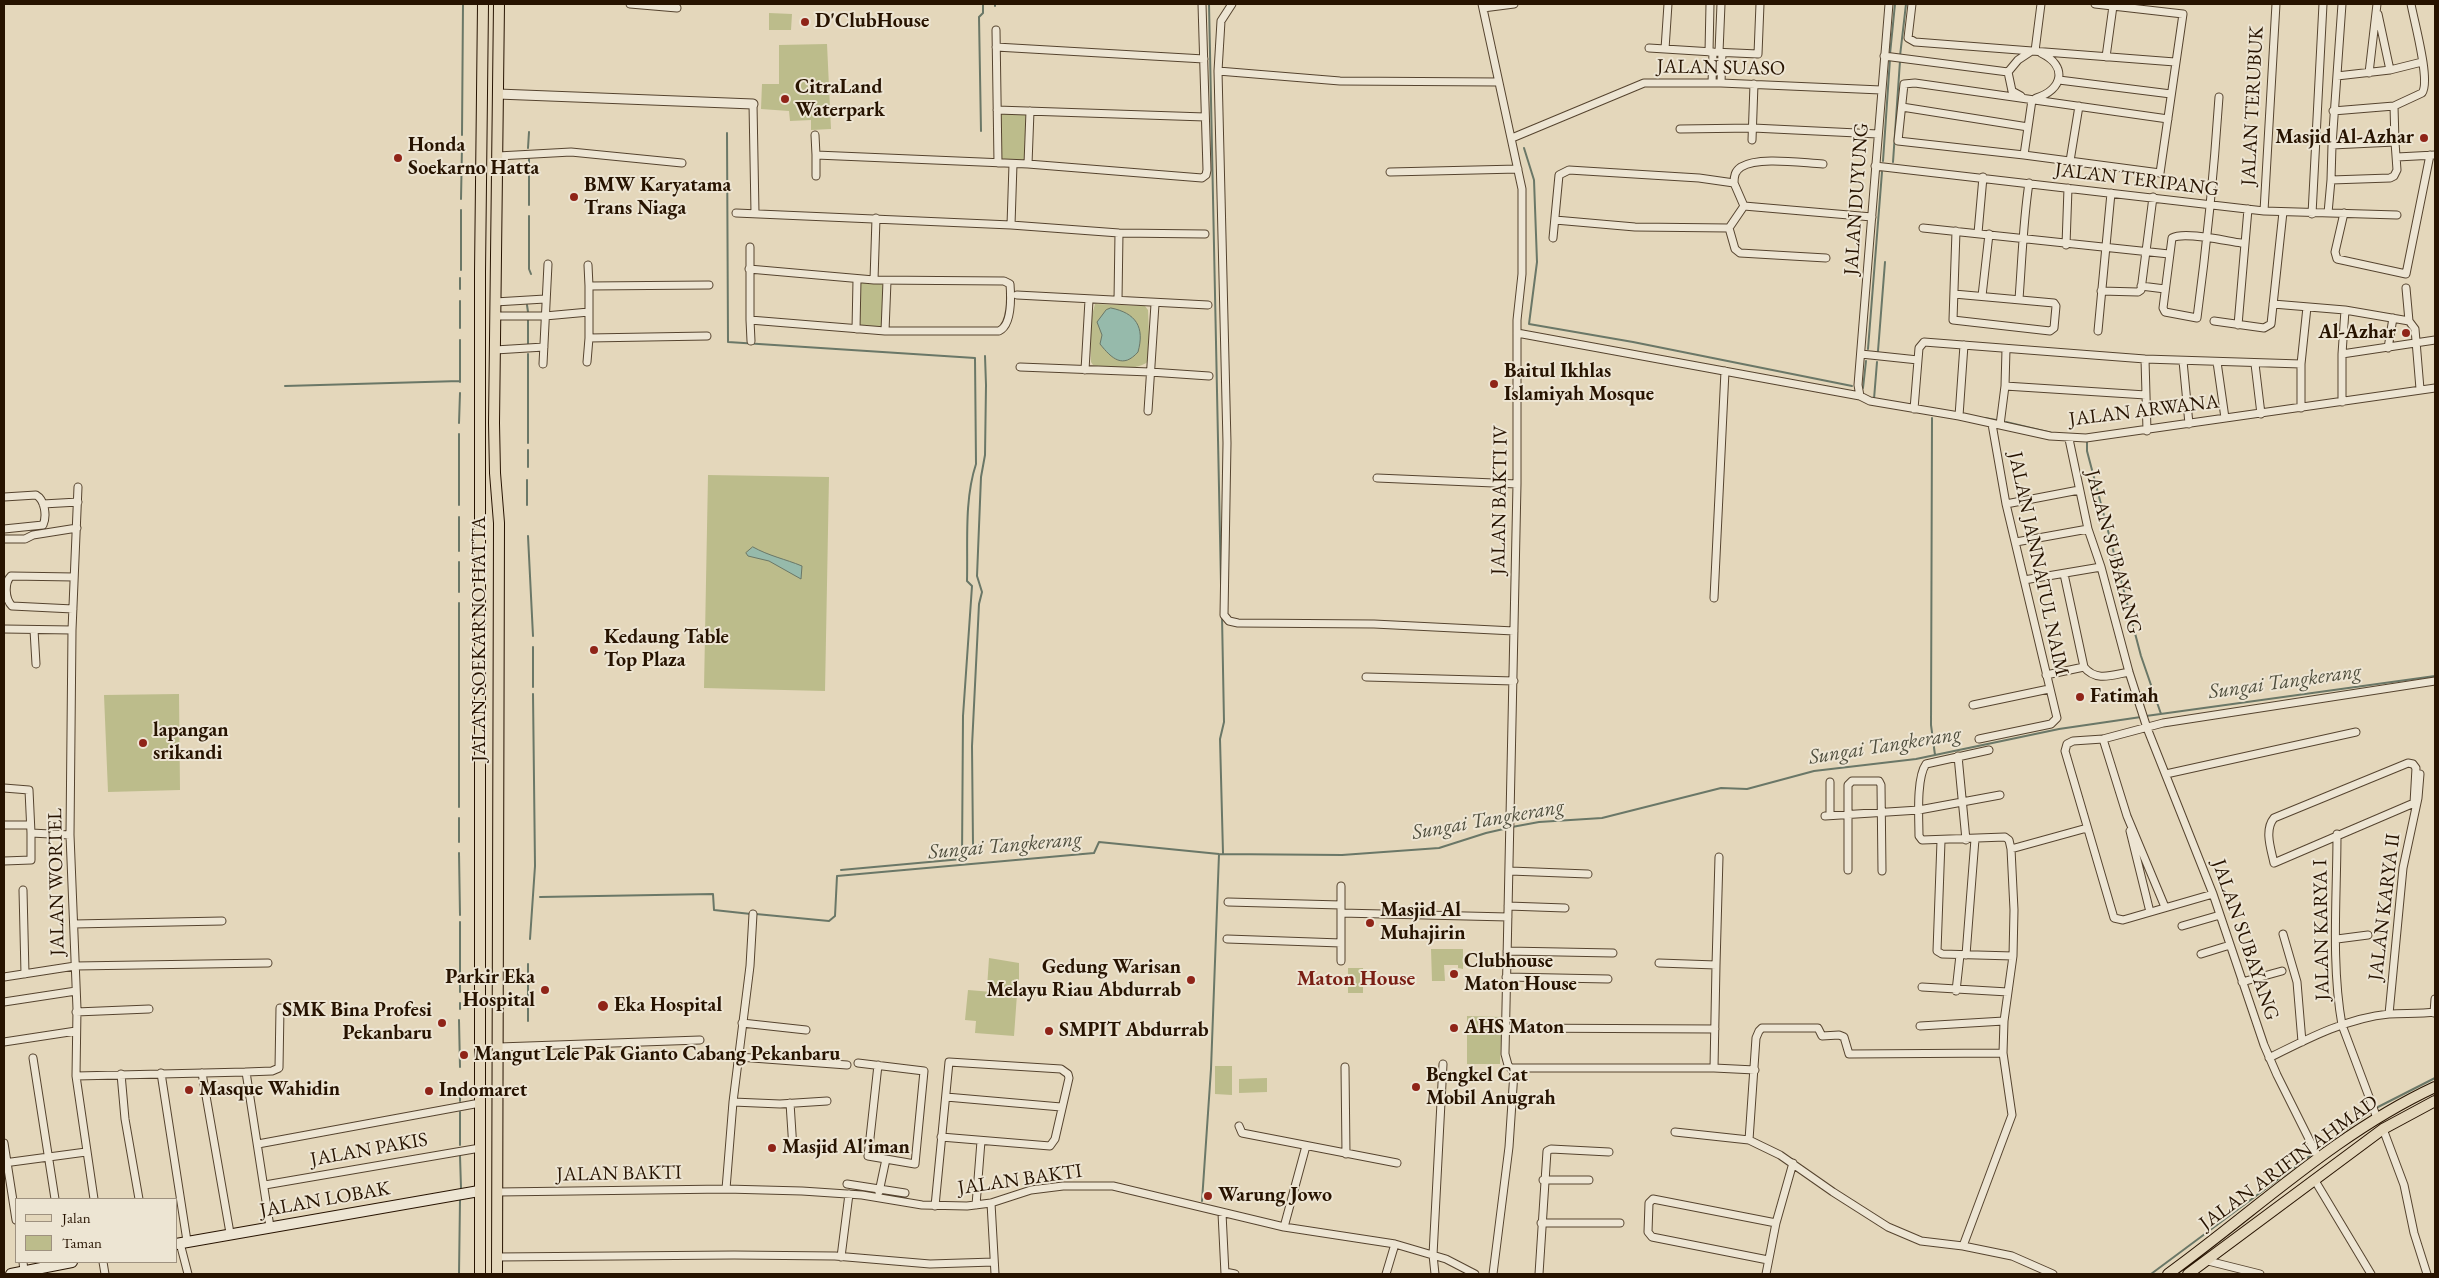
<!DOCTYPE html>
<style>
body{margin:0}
#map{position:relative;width:2439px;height:1278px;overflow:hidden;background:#e4d7bb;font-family:"EB Garamond",serif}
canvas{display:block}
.frame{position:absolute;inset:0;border:5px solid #271300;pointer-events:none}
.legend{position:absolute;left:15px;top:1198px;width:162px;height:65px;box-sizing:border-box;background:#ede5d3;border:1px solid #9e917f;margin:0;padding:6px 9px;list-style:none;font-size:15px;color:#271300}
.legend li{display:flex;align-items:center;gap:10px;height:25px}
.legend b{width:25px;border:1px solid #9e917f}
</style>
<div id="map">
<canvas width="2439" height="1278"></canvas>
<div class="frame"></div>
<ul class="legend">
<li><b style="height:6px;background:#e4d7bb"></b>Jalan</li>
<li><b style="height:14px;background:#bcbc8b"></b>Taman</li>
</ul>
</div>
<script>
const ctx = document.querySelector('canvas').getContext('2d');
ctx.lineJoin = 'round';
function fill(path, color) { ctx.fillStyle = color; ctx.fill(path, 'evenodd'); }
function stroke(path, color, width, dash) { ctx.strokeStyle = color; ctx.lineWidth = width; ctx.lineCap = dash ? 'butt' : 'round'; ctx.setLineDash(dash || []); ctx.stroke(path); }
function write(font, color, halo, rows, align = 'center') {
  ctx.font = font + ' "EB Garamond",serif'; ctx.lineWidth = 4; ctx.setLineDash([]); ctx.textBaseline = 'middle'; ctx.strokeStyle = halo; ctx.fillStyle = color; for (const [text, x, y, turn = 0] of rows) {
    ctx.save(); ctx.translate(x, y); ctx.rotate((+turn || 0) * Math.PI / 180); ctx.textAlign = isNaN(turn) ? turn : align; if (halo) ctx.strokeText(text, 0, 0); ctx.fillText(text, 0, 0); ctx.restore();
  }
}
fill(new Path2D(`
 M 769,13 L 792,14 L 791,30 L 769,30 Z
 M 827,44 L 831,129 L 811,130 L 811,120 L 790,121 L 789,111 L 761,109 L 762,84 L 779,84 L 779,45 Z
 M 1000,111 L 1026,113 L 1024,160 L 1022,162 L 1001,160 Z
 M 859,281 L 886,283 L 884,329 L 857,328 Z
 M 1095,304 L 1145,306 L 1148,310 L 1150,359 C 1142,372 1107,369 1093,365 L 1091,362 L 1090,323 Z
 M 708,475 L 829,477 L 825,691 L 704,688 Z
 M 179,694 L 180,790 L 108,792 L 104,695 Z
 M 1431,949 L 1463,949 L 1463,969 L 1458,968 L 1458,965 L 1444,965 L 1445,981 L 1432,981 Z
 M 989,958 L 1019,963 L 1019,990 L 987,988 Z
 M 1348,968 L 1363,968 L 1363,993 L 1348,993 Z
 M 968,990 L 1017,994 L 1014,1036 L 975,1033 L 976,1021 L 965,1020 Z
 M 1467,1016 L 1502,1017 L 1500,1064 L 1467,1064 Z
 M 1215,1066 L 1232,1066 L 1232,1095 L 1215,1094 Z
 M 1267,1078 L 1267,1092 L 1239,1093 L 1239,1079 Z`), '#bcbc8b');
const water = new Path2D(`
 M 1111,308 C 1136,313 1145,327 1138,352 C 1123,369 1112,359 1100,344 L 1102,335 L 1097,322 L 1106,310 Z
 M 753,547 C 769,556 785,559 802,566 L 801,579 L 769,561 L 748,556 L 746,553 Z`);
fill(water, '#96baab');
stroke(water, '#6a7767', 1);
stroke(new Path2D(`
 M 995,4 L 995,6
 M 1209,4 L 1221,584
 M 1890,54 L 1895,4
 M 1900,56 L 1906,4
 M 981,131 L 979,17 L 983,13 L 983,4
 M 727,133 L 728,342 L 975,358 L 976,464 C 964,500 968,544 967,581 L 972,586 L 963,716 L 962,859 L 841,870
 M 462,135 L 463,4
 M 528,148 L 529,132
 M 1524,148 L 1534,180 L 1537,262 L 1529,324 L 1633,342 L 1852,386
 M 529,159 L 529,205
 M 1883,161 L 1890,59
 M 1893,162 L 1900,61
 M 461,199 L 462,146
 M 529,216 L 529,269 L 531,274
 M 461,270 L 461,210
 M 460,289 L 460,278
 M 460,301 L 460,328
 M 527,305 L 528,312
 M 528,319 L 528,346
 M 1868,349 L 1882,172
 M 1878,351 L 1885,262
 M 460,382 L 460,340
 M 285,386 L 460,381
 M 1863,388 L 1866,361
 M 1874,399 L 1877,362
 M 1932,418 L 1931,725 L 1935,755
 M 1985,418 L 1996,420
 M 2006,422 L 2052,433
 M 459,423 L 460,393
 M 2087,441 L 2087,451 L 2141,656 L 2161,714
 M 528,443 L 528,354
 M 528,450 L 528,467
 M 459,505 L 459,434
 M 527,505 L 527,480
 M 459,517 L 459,551
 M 528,536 L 533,636
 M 459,562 L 459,592
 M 459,603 L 459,807
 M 1222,616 L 1224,722 L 1220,739 L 1223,853
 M 533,687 L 533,647
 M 2146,716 L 2435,676
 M 1512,827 L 1539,822 L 1602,818 L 1721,788 L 1747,789 L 1814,771 L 1916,759 L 2059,729 L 2141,717
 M 459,842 L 459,818
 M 980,845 L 973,845 L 972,746 L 979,604 L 982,592 L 977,576 L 981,477 L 985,455 L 986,385 L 985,356
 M 459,853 L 460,915
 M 540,897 L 713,894 L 714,910 L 751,914
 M 756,914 L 829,921 L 835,916 L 837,876 L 1094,853 L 1099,842 L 1219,854 L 1342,855 L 1439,848 L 1486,833 L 1508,828
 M 530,939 L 535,866 L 533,694
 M 460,992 L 460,922
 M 460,1009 L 460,1003
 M 459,1020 L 460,1067
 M 528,1021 L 528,964
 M 528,1055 L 528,1051
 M 460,1087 L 460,1101
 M 2378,1107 L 2435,1078
 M 460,1112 L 460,1145
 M 2320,1148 L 2369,1113
 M 460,1156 L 461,1188
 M 1202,1201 L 1211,1069 L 1219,854
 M 459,1274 L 460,1200
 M 2151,1274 L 2311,1155`), '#6a7767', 2);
const minor = new Path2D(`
 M 630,4 L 677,8
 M 1232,4 L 1221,21 L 1218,71 L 1227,443 L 1224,615 L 1229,621 L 1238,623 L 1374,624 L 1514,631
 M 1482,4 L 1522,189 L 1522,274 L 1517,320 L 1517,484 L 1505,1054 L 1508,1065 L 1514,1072 L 1509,1147 L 1493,1274
 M 1912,4 L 1908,38 L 1915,42 L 2175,62
 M 1483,8 L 1514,4
 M 2378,14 L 2390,70
 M 996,30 L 998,163
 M 996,47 L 1204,59
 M 1649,48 L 1713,52
 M 1665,49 L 1668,4
 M 2035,51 L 2041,4
 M 1709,52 L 1710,4
 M 1719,52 L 1721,4
 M 1884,56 L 2008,72 L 2018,60 L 2030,52
 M 2106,57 L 2113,6
 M 1218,71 L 1340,81 L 1498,82
 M 2008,72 L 2012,91 L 2021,96
 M 2369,73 L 2377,4
 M 2337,76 L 2390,70 L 2422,62
 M 2059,80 L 2171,94
 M 1712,83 L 1713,52 L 1758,54 L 1760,4
 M 1721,83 L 1722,53
 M 2219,97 C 2214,171 2207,244 2197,318 L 2165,312 L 2163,308 L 2172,238 C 2184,231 2226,241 2241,243
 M 2036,98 C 2063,90 2068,66 2041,53
 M 2032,100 L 2024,155 L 1898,141 L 1904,84 L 1915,83 L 2168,119
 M 753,104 L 755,213
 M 2394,106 L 2395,142
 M 1902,107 L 2028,127
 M 997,110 L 1205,117
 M 2333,111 L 2394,106 L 2422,93 C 2431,81 2414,21 2411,4
 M 1680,129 L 1753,128 L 1878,134
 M 815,135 L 816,155 L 1028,164 L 1202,178 L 1206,175 L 1207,170 L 1202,4
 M 1512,138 L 1644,83 L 1721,83 L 1881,90
 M 1752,140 L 1754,84
 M 816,155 L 816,176
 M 2024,155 L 2160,173 L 2183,14 L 2095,4
 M 498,156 L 571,152 L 682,163
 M 2397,157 L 2435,155
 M 2070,161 L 2079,106
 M 1028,164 L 1030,111
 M 1875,166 L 2264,211 L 2397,215
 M 1390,172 L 1518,169
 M 2331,180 L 2332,145
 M 1734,183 C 1734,176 1735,171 1741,167 C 1758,156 1802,163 1823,164
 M 2264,211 L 2276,4
 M 736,213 L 1011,225 L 1119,233 L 1205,234
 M 2328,213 L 2331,180 L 2390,178 L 2394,176 L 2397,170 L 2395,142 L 2332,145 L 2342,4
 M 2344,213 L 2335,252 L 2337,259 L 2406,274 L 2430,155
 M 2312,214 L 2323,4
 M 1555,220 L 1635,227 L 1729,228 L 1744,206
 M 1011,225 L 1013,164
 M 1729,228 L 1735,249 L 1740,253 L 1826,258
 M 1923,228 L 2169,254
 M 1978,233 L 1983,177
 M 1553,238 L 1559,175 L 1569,170 L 1699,178 L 1734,183 L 1744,206 L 1872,217
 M 2066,245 L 2068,188
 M 588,265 L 589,286
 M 749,269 L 874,280 L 1004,281 L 1010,284 C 1011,297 1012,325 999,331 L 885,331 L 750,320 L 750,247
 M 874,280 L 876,218
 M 2141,286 L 2165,289
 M 2406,288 L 2409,321
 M 2101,291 L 2138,292 L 2141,290 L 2153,197
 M 1954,294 L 2054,303 L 2056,306 L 2054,328 L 2050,331 L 1953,320 L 1956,231
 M 1017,295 L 1208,305
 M 1982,296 L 1989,234
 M 2019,299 C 2022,260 2023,222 2029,183
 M 1118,300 L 1119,233
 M 495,302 L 545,299
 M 2273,304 L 2345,310 L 2409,321 L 2415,329 L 2420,389
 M 2345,310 L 2342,354 L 2435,340
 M 495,316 L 545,316 L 589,312
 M 750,320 L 751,341
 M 2214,321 L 2264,328 L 2271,324 L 2283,212
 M 2238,325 L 2248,209
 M 856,329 L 857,280
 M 885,331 L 887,281
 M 2098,331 L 2111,193
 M 1517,333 L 1860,396 L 1870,401 L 1959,416 L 2050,436 L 2086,438 L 2435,388
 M 707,336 L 589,338 L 589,286 L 709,285
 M 2388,348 L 2393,318
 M 2006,349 L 2005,386 L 2146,395 L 2145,359
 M 495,350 L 544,347
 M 1861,354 L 1918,360
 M 2183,361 L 2189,424
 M 587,362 L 589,338
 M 2217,362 L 2225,418
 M 543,364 L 548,264
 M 2255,364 L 2261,414
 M 1020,367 L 1150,372 L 1209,376
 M 1085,370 L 1089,300
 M 2146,395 L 2147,431
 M 1860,396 L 1858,385 L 1889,4
 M 2342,402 L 2342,354
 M 2301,408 L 2301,364 L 2307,307
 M 1914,409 L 1919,348 L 1924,342 L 2145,359 L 2301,364
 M 1148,411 L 1155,304
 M 1959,416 L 1964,345
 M 2000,425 L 2005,386
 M 2069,439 L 2088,529 L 2101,567 L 2129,672 L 2147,728 L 2213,894 L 2264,1045 L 2277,1075 L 2319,1159
 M 1377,478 L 1517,484
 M 4,497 L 36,495 C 45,500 47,516 43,525 L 4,529
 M 43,504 L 78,502
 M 2006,504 L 2079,490
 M 4,539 L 25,539 L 33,535 L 77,528
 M 2016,542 L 2088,529
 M 2064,574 L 2084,667
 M 2024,580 L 2101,567
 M 1714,598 L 1725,371
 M 73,609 L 12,606 C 5,599 4,583 11,576 L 74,577
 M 4,629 L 72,630 L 70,835 L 77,1009 L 76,1076 L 94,1199
 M 34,630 L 36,664
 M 72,630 L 78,487
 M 2046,675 L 2084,667 C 2096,682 2112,675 2129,672
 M 1366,677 L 1514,681
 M 1973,705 L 2049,689
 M 1979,739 L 2051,724 L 2057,718 L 2006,504 L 1992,424
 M 2103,739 L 2127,816 L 2165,907
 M 1958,756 L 1966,840
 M 2408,763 L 2413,764 L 2416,768 L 2414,803 L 2274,863 C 2271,849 2264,830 2274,818 Z
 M 2166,774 L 2356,732
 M 1830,782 L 1830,815
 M 4,788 L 29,790 L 31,833 L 70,835
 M 1825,816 L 1919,810 L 2000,795
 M 4,825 L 30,825
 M 2130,831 L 2150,912
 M 2337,834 C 2337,897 2331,963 2342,1025 L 2377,1118
 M 1941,841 L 1937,951 L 1942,954 L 2013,956
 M 2011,849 L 2087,828
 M 4,861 L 31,860 L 31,833
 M 1848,870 L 1848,785 L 1852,781 L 1879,781 L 1881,785 L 1882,871
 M 1510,871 L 1588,874
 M 1341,886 L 1341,961
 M 23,890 L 25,974
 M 2213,894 L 2123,920 L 2114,918 L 2065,751 L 2067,744 L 2073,741 L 2103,739 L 2163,723 L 2435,681
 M 1228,902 L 1341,905
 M 1508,906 L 1565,908
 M 1341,913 L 1508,917
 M 74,924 L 222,921
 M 2182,926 L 2220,915
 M 2283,934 L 2297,982 L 2302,1042
 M 1227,939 L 1341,943
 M 2337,939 L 2368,935
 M 1507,951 L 1613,953
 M 2201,954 L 2230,945
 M 1966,955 L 1975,839
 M 1659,963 L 1716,965 L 1714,1068 L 1755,1070
 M 1716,965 L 1719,857
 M 4,977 L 75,966 L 268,963
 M 1506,977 L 1608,979
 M 2242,982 L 2282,971
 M 1922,987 L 2008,992
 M 1956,991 L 1960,955
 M 4,1002 L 76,991
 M 76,1012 L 149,1009
 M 2434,1013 L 2435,999
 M 2389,1014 L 2403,868 L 2418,798 L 2420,774
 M 742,1023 L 806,1030
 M 1920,1026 L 2004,1021
 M 1506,1028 L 1715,1029
 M 4,1042 L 76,1031
 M 499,1047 L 700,1040
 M 739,1057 L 847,1065
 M 33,1058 L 55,1199
 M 2269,1058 C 2307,1039 2347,1018 2389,1014 C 2404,1013 2420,1014 2435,1012
 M 858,1063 L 924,1071 L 915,1164 L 868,1156 L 878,1065
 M 1345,1067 L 1346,1154
 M 1512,1068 L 1714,1068
 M 161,1073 L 187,1241
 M 202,1073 L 230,1233
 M 121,1074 L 125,1119 L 139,1199
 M 76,1076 L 246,1072
 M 946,1097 L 1061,1107
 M 733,1102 L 780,1104 L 827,1101
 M 790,1103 L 793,1149
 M 1239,1126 L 1242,1133 L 1397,1163
 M 2383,1129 L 2404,1185 L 2414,1233 L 2427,1274
 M 1675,1132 L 1749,1140 L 1780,1155 L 1833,1192 L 1888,1227 L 1921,1241 L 1963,1246 L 2012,1256 L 2053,1274
 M 1749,1140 L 1756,1038 L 1759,1031 L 1762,1028 L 1818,1028 L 1822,1036 L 1839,1035 L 1844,1037 L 1849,1054 L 2003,1053
 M 4,1143 L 16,1220
 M 258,1144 L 480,1103
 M 4,1163 L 86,1152
 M 2314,1179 L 2371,1274
 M 1543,1180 L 1589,1180
 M 847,1184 L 905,1193
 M 265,1185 L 480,1148
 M 726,1189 L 733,1102 L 750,966 L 753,914
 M 498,1192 L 726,1189 L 802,1191 L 862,1195 L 922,1205 L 967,1206 L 991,1203 L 1031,1190 L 1063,1186 L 1113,1186 L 1284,1227 L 1395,1244 L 1446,1259 L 1475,1274
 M 879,1192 L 886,1159
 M 991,1203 L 995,1274
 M 976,1205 L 981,1141
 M 935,1206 L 949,1062 L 1061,1069 L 1068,1074 L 1069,1078 L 1055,1139 L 1050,1146 L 941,1137
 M 1222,1213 L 1225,1274
 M 1541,1223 L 1620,1223
 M 270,1227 L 246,1072 L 272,1071 L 279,1068 L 280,1008
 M 1284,1227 L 1306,1146
 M 180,1243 L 188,1274
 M 1963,1246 L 2012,1115 L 2003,1053 L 2004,1021 L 2013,956 L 2014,910 L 2011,849 L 2009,840 L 2005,837 L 1922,840 L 1919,836 C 1919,819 1916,778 1926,764 L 1989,750
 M 497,1257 L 734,1255 L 835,1256 L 930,1264 L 994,1262
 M 841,1257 L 849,1194
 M 1768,1260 L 1652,1237 L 1648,1232 L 1649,1203 L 1653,1199 L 1776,1223
 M 2208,1261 L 2260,1274
 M 23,1262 L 24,1271
 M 103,1262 L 105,1274
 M 1225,1272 L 1235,1274
 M 1386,1274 L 1395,1244
 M 1435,1274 L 1433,1255 L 1443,1064
 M 1539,1274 L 1547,1151 L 1551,1149 L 1609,1152
 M 1766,1274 L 1776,1223 L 1793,1163`);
const tertiary = new Path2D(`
 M 498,94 L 753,104`);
const secondary = new Path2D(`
 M 176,1244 L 479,1191
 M 11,1274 L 72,1262`);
const primary = new Path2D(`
 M 480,1274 L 480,272 L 483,4
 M 497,1274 L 499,523 L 495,473 L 494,423 L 499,4
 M 2168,1274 C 2255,1211 2336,1133 2435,1087
 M 2188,1274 L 2383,1129 L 2435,1101`);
stroke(minor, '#56442f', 9);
stroke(tertiary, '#56442f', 11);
stroke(secondary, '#271300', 12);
stroke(primary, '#271300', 12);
stroke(minor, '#ede5d3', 7);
stroke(tertiary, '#ede5d3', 9);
stroke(secondary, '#ede5d3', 10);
stroke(primary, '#e4d7bb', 10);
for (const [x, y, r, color] of [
 [805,22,5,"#8f2418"],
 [785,99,5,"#8f2418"],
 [2424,138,5,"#8f2418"],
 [398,158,5,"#8f2418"],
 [574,197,5,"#8f2418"],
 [2406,333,5,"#8f2418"],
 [1494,384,5,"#8f2418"],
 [594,650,5,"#8f2418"],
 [2080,697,5,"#8f2418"],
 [143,743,5,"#8f2418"],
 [1370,923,5,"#8f2418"],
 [1454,974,5,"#8f2418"],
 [1191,980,5,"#8f2418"],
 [545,990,5,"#8f2418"],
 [603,1006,6,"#8f2418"],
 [442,1023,5,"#8f2418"],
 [1454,1028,5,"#8f2418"],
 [1049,1031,5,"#8f2418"],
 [464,1055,5,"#8f2418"],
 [1416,1087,5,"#8f2418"],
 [189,1090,5,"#8f2418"],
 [429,1091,5,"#8f2418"],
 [772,1148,5,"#8f2418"],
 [1208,1196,5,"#8f2418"]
]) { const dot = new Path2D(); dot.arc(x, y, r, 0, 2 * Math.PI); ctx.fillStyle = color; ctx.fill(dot); stroke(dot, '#ede5d3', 2); }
write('bold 20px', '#271300', '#ede5d3', [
 ["D'ClubHouse",815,22],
 ["CitraLand",795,88],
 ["Waterpark",795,111],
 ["Masjid Al-Azhar",2414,138,"right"],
 ["Honda",408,146],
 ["Soekarno Hatta",408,169],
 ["BMW Karyatama",584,186],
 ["Trans Niaga",584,209],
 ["Al-Azhar",2396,333,"right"],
 ["Baitul Ikhlas",1504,372],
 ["Islamiyah Mosque",1504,395],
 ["Kedaung Table",604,638],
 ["Top Plaza",604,661],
 ["Fatimah",2090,697],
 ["lapangan",153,731],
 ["srikandi",153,754],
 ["Masjid Al",1380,911],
 ["Muhajirin",1380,934],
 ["Clubhouse",1464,962],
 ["Maton House",1464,985],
 ["Gedung Warisan",1181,968,"right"],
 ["Melayu Riau Abdurrab",1181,991,"right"],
 ["Parkir Eka",535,978,"right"],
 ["Hospital",535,1001,"right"],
 ["Eka Hospital",614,1006],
 ["SMK Bina Profesi",432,1011,"right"],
 ["Pekanbaru",432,1034,"right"],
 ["AHS Maton",1464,1028],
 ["SMPIT Abdurrab",1059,1031],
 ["Mangut Lele Pak Gianto Cabang Pekanbaru",474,1055],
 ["Bengkel Cat",1426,1076],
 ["Mobil Anugrah",1426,1099],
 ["Masque Wahidin",199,1090],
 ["Indomaret",439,1091],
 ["Masjid Al'iman",782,1148],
 ["Warung Jowo",1218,1196]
], 'left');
write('20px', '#271300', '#ede5d3', [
 ["JALAN SUASO",1721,68,1],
 ["JALAN TERUBUK",2253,106,-87],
 ["JALAN TERIPANG",2137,180,7],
 ["JALAN DUYUNG",1857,199,-86],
 ["JALAN ARWANA",2144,411,-7],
 ["JALAN BAKTI IV",1500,500,-89],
 ["JALAN SUBAYANG",2113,552,75],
 ["JALAN JANNATUL NAIM",2038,564,78],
 ["JALAN SOEKARNO HATTA",480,639,-90],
 ["JALAN WORTEL",57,882,-91],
 ["JALAN KARYA II",2385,907,-83],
 ["JALAN KARYA I",2322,930,-91],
 ["JALAN SUBAYANG",2245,940,71],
 ["JALAN PAKIS",369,1150,-10],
 ["JALAN ARIFIN AHMAD",2289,1163,-36],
 ["JALAN BAKTI",619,1174,-1],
 ["JALAN BAKTI",1020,1180,-8],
 ["JALAN LOBAK",325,1200,-10]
]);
write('italic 21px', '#4e4d3c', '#ede5d3', [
 ["Sungai Tangkerang",2285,682,-8],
 ["Sungai Tangkerang",1885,746,-9],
 ["Sungai Tangkerang",1488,820,-10],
 ["Sungai Tangkerang",1005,846,-5]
]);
write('bold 21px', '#7a1f14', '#ede5d3', [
 ["Maton House",1356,979]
]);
</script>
